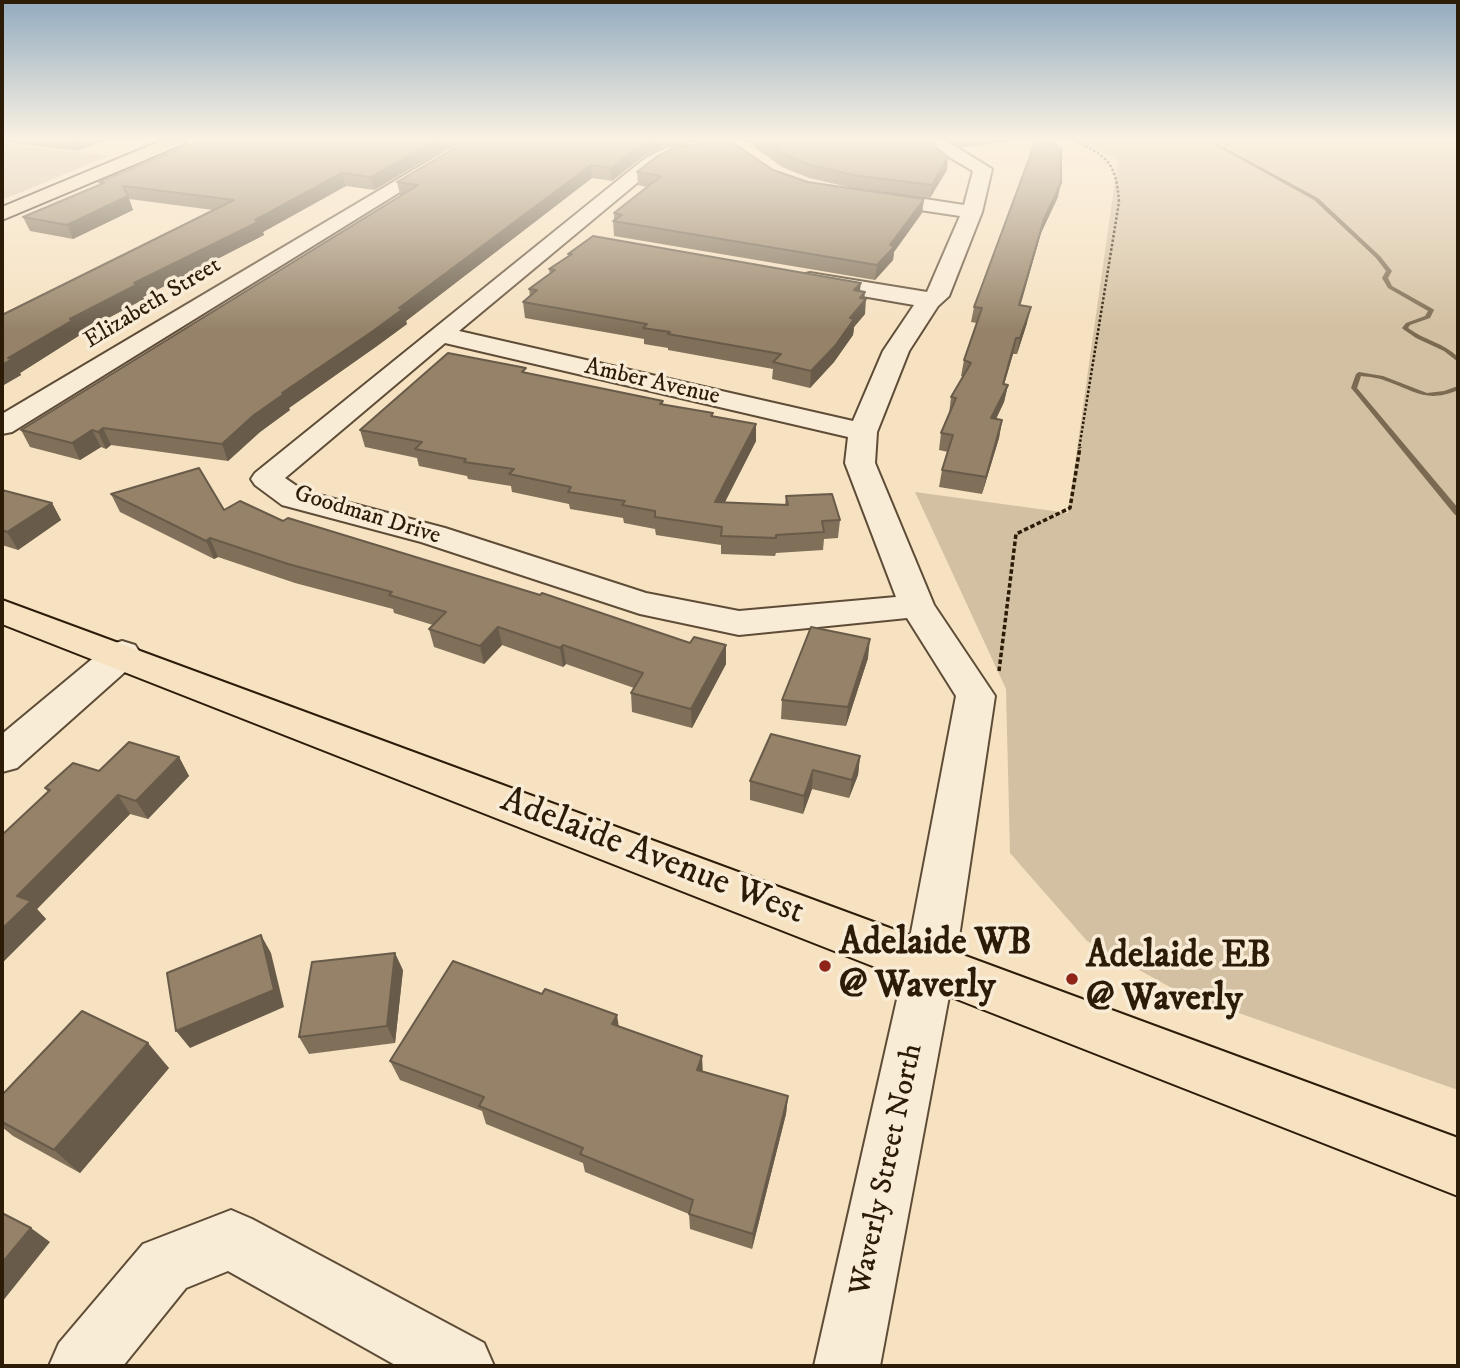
<!DOCTYPE html>
<style>
body{margin:0}
#map{position:relative;width:1460px;height:1368px;overflow:hidden;background:#f6e1c1;font-family:"IM FELL DW Pica",serif}
canvas{display:block}
.frame{position:absolute;inset:0;border:4px solid #2b1b07;pointer-events:none}
</style>
<div id="map">
<canvas width="1460" height="1368"></canvas>
<div class="frame"></div>
</div>
<script>
const ctx = document.querySelector('canvas').getContext('2d');
ctx.lineJoin = 'round';
function fill(path, color) { ctx.fillStyle = color; ctx.fill(path, 'evenodd'); }
function stroke(path, color, width, dash) { ctx.strokeStyle = color; ctx.lineWidth = width; ctx.lineCap = dash ? 'butt' : 'round'; ctx.setLineDash(dash || []); ctx.stroke(path); }
function write(font, color, halo, rows, align = 'center') {
  ctx.font = font + ' "IM FELL DW Pica",serif'; ctx.lineWidth = 7; ctx.setLineDash([]); ctx.textBaseline = 'middle'; ctx.strokeStyle = halo; ctx.fillStyle = color; for (const [text, x, y, turn = 0] of rows) {
    ctx.save(); ctx.translate(x, y); ctx.rotate((+turn || 0) * Math.PI / 180); ctx.textAlign = isNaN(turn) ? turn : align; if (halo) ctx.strokeText(text, 0, 0); ctx.fillText(text, 0, 0); ctx.restore();
  }
}
fill(new Path2D(`
 M 1074,140 L 1458,140 L 1458,1090 L 1179,992 L 1087,941 L 1010,853 L 1006,689 L 915,492 L 1068,513 L 1118,159 Z
 M 2,143 L 109,156 L 2,200 Z`), '#d3bfa1');
fill(new Path2D(`
 M 1206,140 L 1210,140 L 1318,198 L 1380,256 L 1392,271 L 1388,278 L 1392,286 L 1433,309 L 1434,310 L 1430,318 L 1410,325 L 1408,328 C 1424,340 1444,343 1458,357 L 1458,362 L 1444,351 L 1416,338 L 1403,329 L 1402,328 L 1406,323 L 1425,316 L 1428,311 L 1388,288 L 1382,278 L 1386,271 L 1376,258 L 1314,200 Z
 M 1359,372 L 1383,376 L 1427,393 L 1444,391 L 1458,386 L 1458,390 C 1428,403 1416,392 1389,382 C 1380,378 1371,377 1361,376 L 1357,388 L 1458,508 L 1458,515 L 1455,515 L 1352,389 L 1351,388 L 1356,374 Z`), '#7b6a51');
const minor = new Path2D(`
 M 464,140 L 484,140 L 12,432 L 2,434 L 2,414 Z
 M 925,140 L 945,140 L 992,169 L 982,212 L 949,296 L 938,306 L 909,351 L 877,432 L 875,463 L 934,605 L 995,696 L 955,964 L 880,1366 L 814,1366 L 905,964 L 956,696 L 907,618 L 739,635 L 640,614 L 421,542 L 282,505 L 255,485 L 251,479 L 255,473 L 643,160 C 657,152 671,143 688,147 L 691,151 L 688,155 L 674,158 L 655,168 L 459,331 L 853,421 L 883,351 L 914,305 L 810,287 L 802,285 L 799,280 L 802,275 L 810,273 L 927,292 L 960,216 L 873,203 L 863,197 L 873,191 L 964,205 L 973,171 L 927,144 ZM 445,343 L 848,437 L 845,463 L 896,597 L 739,611 L 646,593 L 445,528 L 304,491 L 285,478 Z
 M 122,641 L 135,645 L 141,654 L 135,663 L 17,768 L 2,772 L 2,734 L 109,645 Z
 M 231,1210 L 252,1219 L 484,1343 L 494,1366 L 397,1366 L 228,1271 L 186,1288 L 123,1366 L 49,1366 L 59,1343 L 143,1244 Z`);
const major = new Path2D(`
 M 163,140 L 186,140 L 183,144 L 2,220 L 2,207 Z
 M 2,600 L 1458,1138 L 1458,1196 L 2,624 Z`);
stroke(minor, '#5e4c36', 4);
stroke(major, '#2b1b07', 4);
stroke(new Path2D(`
 M 1073,140 C 1108,156 1116,163 1119,202 L 1079,449`), '#2b1b07', 2.5, [2.5, 2]);
stroke(new Path2D(`
 M 999,671 L 1016,534 L 1070,508 L 1080,447`), '#2b1b07', 3.5, [4.5, 2.5]);
fill(minor, '#f9ecd7');
fill(major, '#f6e1c1');
fill(new Path2D(`
 M 2,140 L 106,140 L 77,151 L 2,142 Z
 M 460,140 L 374,190 L 346,186 L 263,232 L 264,235 L 143,297 L 144,299 L 80,333 L 80,335 L 20,373 L 21,375 L 2,386 L 2,315 L 213,210 L 129,199 L 133,210 L 73,239 L 30,231 L 23,217 L 100,185 L 99,182 Z
 M 737,140 L 935,140 L 934,146 L 947,170 L 930,198 L 852,188 L 809,178 L 782,167 L 750,144 Z
 M 949,140 L 1018,140 L 962,147 Z
 M 662,147 L 641,158 L 612,181 L 592,178 L 406,321 L 407,324 L 377,346 L 289,408 L 290,410 L 260,432 L 228,461 L 111,445 L 106,449 L 101,447 L 80,460 L 30,447 L 21,430 L 402,195 L 400,195 L 397,182 Z
 M 773,170 L 808,182 L 924,199 L 922,213 L 894,252 L 893,260 L 875,280 L 614,236 L 613,221 L 614,220 L 614,213 L 647,187 L 638,185 L 637,172 Z
 M 1058,197 L 1041,233 L 1020,305 L 1027,323 L 1017,354 L 1013,354 L 1004,385 L 1008,385 L 1004,402 L 996,419 L 1002,420 L 999,438 L 982,494 L 939,487 L 942,470 L 948,452 L 939,450 L 941,433 L 949,414 L 951,397 L 963,377 L 961,376 L 964,360 L 977,323 L 971,322 L 974,307 Z
 M 568,254 L 860,291 L 865,298 L 865,314 L 854,327 L 853,335 L 834,362 L 810,388 L 772,379 L 773,369 L 668,350 L 668,348 L 644,344 L 644,339 L 525,318 L 523,302 L 530,296 L 529,289 L 550,274 L 549,269 L 569,256 Z
 M 526,373 L 663,401 L 663,405 L 713,413 L 713,417 L 756,441 L 724,503 L 785,505 L 786,496 L 840,520 L 838,538 L 824,539 L 823,550 L 776,553 L 775,556 L 721,554 L 721,545 L 656,535 L 655,529 L 624,523 L 623,518 L 570,509 L 569,504 L 512,492 L 511,486 L 468,479 L 467,476 L 419,466 L 417,458 L 365,447 L 360,430 Z
 M 2,490 L 52,503 L 61,520 L 18,550 L 2,545 Z
 M 111,494 L 224,510 L 283,521 L 690,643 L 726,645 L 726,664 L 692,728 L 632,712 L 631,693 L 634,688 L 566,664 L 563,667 L 502,645 L 484,664 L 434,647 L 429,629 L 433,625 L 394,613 L 393,609 L 295,583 L 218,557 L 214,559 L 120,512 Z
 M 868,658 L 846,726 L 781,719 L 782,700 Z
 M 860,756 L 858,775 L 849,798 L 812,789 L 803,814 L 750,800 L 750,781 Z
 M 179,757 L 189,776 L 148,819 L 130,814 L 37,909 L 46,919 L 2,963 L 2,835 L 48,792 L 45,788 L 99,771 Z
 M 403,970 L 395,1043 L 309,1054 L 299,1037 Z
 M 618,1026 L 703,1071 L 788,1096 L 786,1114 L 752,1249 L 690,1229 L 689,1214 L 585,1172 L 583,1163 L 486,1124 L 482,1111 L 400,1080 L 390,1061 Z
 M 169,1068 L 80,1173 L 13,1136 L 2,1127 L 2,1095 Z`), '#807059');
fill(new Path2D(`
 M 82,140 L 106,140 L 77,151 L 74,143 Z
 M 436,140 L 460,140 L 374,190 L 371,177 Z
 M 652,140 L 718,140 L 662,147 L 641,158 L 612,181 L 611,168 L 641,145 Z
 M 926,140 L 935,140 L 934,151 Z
 M 963,140 L 1018,140 L 962,147 Z
 M 948,157 L 947,170 L 930,198 L 932,185 Z
 M 591,165 L 592,178 L 406,321 L 407,324 L 377,346 L 289,408 L 290,410 L 260,432 L 228,461 L 222,444 L 254,415 L 282,393 L 399,308 Z
 M 342,173 L 346,186 L 263,232 L 264,235 L 143,297 L 144,299 L 80,333 L 80,335 L 20,373 L 21,375 L 2,386 L 2,365 L 8,358 L 70,319 L 134,283 L 255,220 Z
 M 1061,183 L 1058,197 L 1041,233 L 1016,321 L 1030,264 L 1044,219 Z
 M 128,196 L 133,210 L 73,239 L 67,225 Z
 M 924,199 L 922,213 L 894,252 L 893,260 L 875,280 L 877,265 L 890,245 Z
 M 861,283 L 859,298 L 854,290 Z
 M 865,292 L 864,301 L 866,299 L 865,314 L 854,327 L 853,335 L 834,362 L 810,388 L 811,371 L 850,318 L 860,298 Z
 M 1031,307 L 1027,323 L 1017,354 L 1020,338 Z
 M 1016,338 L 1013,354 L 999,401 L 1003,384 Z
 M 1008,385 L 1004,402 L 988,436 L 991,418 Z
 M 1002,420 L 999,438 L 982,494 L 986,477 Z
 M 756,424 L 756,441 L 716,520 L 715,502 Z
 M 103,428 L 111,445 L 106,449 L 98,432 Z
 M 92,430 L 101,447 L 80,460 L 72,443 Z
 M 52,503 L 61,520 L 18,550 L 7,532 Z
 M 210,538 L 218,557 L 214,559 L 206,541 Z
 M 498,627 L 502,645 L 484,664 L 480,646 Z
 M 870,639 L 868,658 L 846,726 L 848,707 Z
 M 563,645 L 566,664 L 563,667 L 560,648 Z
 M 726,645 L 726,664 L 692,728 L 691,709 Z
 M 860,756 L 858,775 L 849,798 L 852,780 Z
 M 179,757 L 189,776 L 148,819 L 136,801 Z
 M 813,770 L 812,789 L 803,814 L 804,796 Z
 M 118,795 L 130,814 L 37,909 L 46,919 L 2,963 L 2,929 L 17,896 Z
 M 261,935 L 271,953 L 284,1007 L 190,1048 L 176,1031 Z
 M 395,953 L 403,970 L 395,1043 L 387,1026 Z
 M 617,1015 L 620,1034 L 612,1024 Z
 M 148,1043 L 169,1068 L 80,1173 L 54,1150 Z
 M 702,1056 L 703,1075 L 697,1070 Z
 M 788,1096 L 786,1114 L 752,1249 L 753,1234 Z
 M 31,1228 L 50,1242 L 2,1302 L 2,1263 Z`), '#685b49');
const building = new Path2D(`
 M 46,140 L 82,140 L 74,143 Z
 M 202,140 L 436,140 L 371,177 L 342,173 L 255,220 L 260,221 L 134,283 L 138,284 L 70,319 L 73,320 L 8,358 L 13,359 L 2,365 L 2,315 L 234,200 L 123,186 L 128,196 L 67,225 L 23,217 L 104,183 L 99,182 Z
 M 468,140 L 652,140 L 641,145 L 611,168 L 591,165 L 399,308 L 403,309 L 373,331 L 282,393 L 284,394 L 254,415 L 222,444 L 103,428 L 98,432 L 92,430 L 72,443 L 21,430 L 418,185 L 397,182 Z
 M 726,140 L 729,140 L 773,170 L 808,182 L 924,199 L 890,245 L 895,246 L 877,265 L 613,221 L 622,215 L 614,213 L 661,176 L 637,172 L 656,157 L 674,148 Z
 M 761,140 L 929,140 L 926,140 L 948,157 L 932,185 L 853,175 L 810,165 L 782,154 Z
 M 1036,140 L 1050,140 L 1061,149 L 1061,183 L 1044,219 L 1019,305 L 1031,307 L 1020,338 L 1016,338 L 1003,384 L 1008,385 L 991,418 L 1002,420 L 986,477 L 942,470 L 953,435 L 941,433 L 956,398 L 951,397 L 971,363 L 964,360 L 982,308 L 974,307 Z
 M 593,236 L 861,283 L 854,290 L 865,292 L 860,298 L 866,299 L 850,318 L 854,319 L 835,346 L 811,371 L 773,362 L 781,354 L 668,334 L 670,332 L 643,328 L 647,324 L 523,302 L 537,290 L 529,289 L 555,270 L 549,269 L 572,254 L 568,254 Z
 M 448,353 L 526,368 L 522,372 L 663,401 L 660,404 L 713,413 L 711,416 L 756,424 L 715,502 L 788,505 L 786,496 L 832,494 L 840,520 L 822,521 L 824,532 L 776,535 L 776,538 L 721,536 L 722,527 L 655,517 L 655,511 L 622,505 L 625,501 L 568,492 L 571,487 L 509,474 L 514,469 L 464,462 L 466,459 L 415,449 L 422,442 L 360,430 Z
 M 199,468 L 224,510 L 240,501 L 283,521 L 288,518 L 540,595 L 542,593 L 690,643 L 694,637 L 726,645 L 691,709 L 631,693 L 643,673 L 563,645 L 560,648 L 498,627 L 480,646 L 429,629 L 446,612 L 389,595 L 392,592 L 288,564 L 210,538 L 206,541 L 111,494 Z
 M 2,490 L 52,503 L 7,532 L 2,530 Z
 M 811,627 L 870,639 L 848,707 L 782,700 Z
 M 771,734 L 860,756 L 852,780 L 813,770 L 804,796 L 750,781 Z
 M 129,742 L 179,757 L 136,801 L 118,795 L 17,896 L 31,901 L 2,929 L 2,835 L 50,790 L 45,788 L 73,763 L 99,771 Z
 M 261,935 L 274,990 L 176,1031 L 167,973 Z
 M 395,953 L 387,1026 L 299,1037 L 312,962 Z
 M 453,961 L 542,994 L 545,989 L 617,1015 L 612,1024 L 702,1056 L 697,1070 L 788,1096 L 753,1234 L 689,1214 L 693,1200 L 580,1154 L 583,1148 L 479,1106 L 484,1097 L 390,1061 Z
 M 82,1011 L 148,1043 L 54,1150 L 2,1122 L 2,1095 Z
 M 2,1213 L 31,1228 L 2,1263 Z`);
fill(building, '#958268');
stroke(building, '#685b49', 2);
const sky = ctx.createLinearGradient(0, 0, 0, 331);
sky.addColorStop(0, '#92abbf');
sky.addColorStop(0.42, '#fbf2e3');
sky.addColorStop(1, '#fbf2e300');
ctx.fillStyle = sky;
ctx.fillRect(0, 0, 1460, 331);
for (const [x, y, r, color] of [
 [825,966,7,"#8f2418"],
 [1072,979,7,"#8f2418"]
]) { const dot = new Path2D(); dot.arc(x, y, r, 0, 2 * Math.PI); ctx.fillStyle = color; ctx.fill(dot); stroke(dot, '#f9ecd7', 2.5); }
write('24px', '#2b1b07', '#f9ecd7', [
 ["Elizabeth Street",153,304,-31],
 ["Amber Avenue",652,383,13],
 ["Goodman Drive",367,516,17]
]);
write('30px', '#2b1b07', '#f9ecd7', [
 ["Waverly Street North",888,1170,-78]
]);
write('37px', '#2b1b07', '#f9ecd7', [
 ["Adelaide Avenue West",652,858,21]
]);
write('bold 37px', '#2b1b07', '#f9ecd7', [
 ["Adelaide WB",839,945],
 ["@ Waverly",839,988],
 ["Adelaide EB",1086,958],
 ["@ Waverly",1086,1001]
], 'left');
</script>
